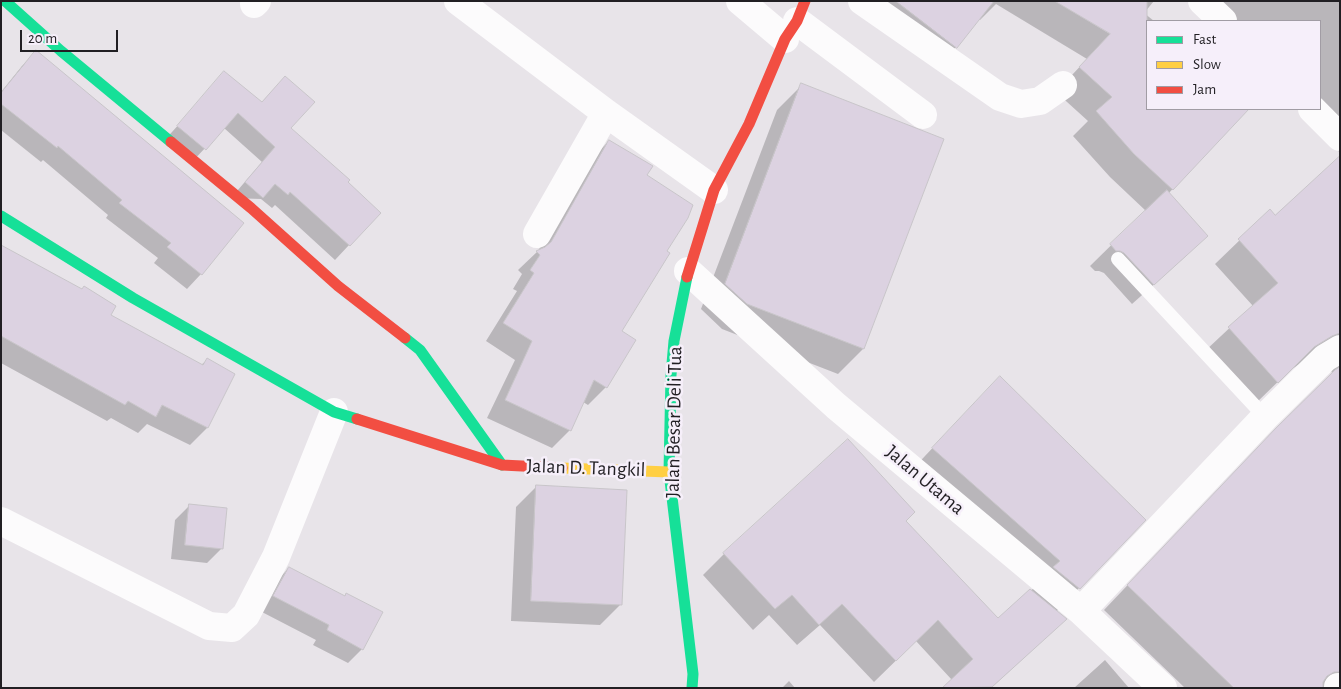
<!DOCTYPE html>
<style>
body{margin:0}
#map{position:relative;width:1341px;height:689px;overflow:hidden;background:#e8e4e9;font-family:"Alegreya Sans",sans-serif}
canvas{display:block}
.frame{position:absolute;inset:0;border:2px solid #211f23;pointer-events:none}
.legend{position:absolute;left:1146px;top:20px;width:175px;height:90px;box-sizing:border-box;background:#f6effa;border:1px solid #a19ca4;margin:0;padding:6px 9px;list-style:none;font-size:15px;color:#211f23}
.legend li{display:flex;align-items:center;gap:10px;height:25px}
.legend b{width:25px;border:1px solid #a19ca4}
.scale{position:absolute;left:20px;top:30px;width:98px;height:22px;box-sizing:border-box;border:2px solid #211f23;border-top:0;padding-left:6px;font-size:15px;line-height:18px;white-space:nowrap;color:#211f23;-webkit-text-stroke:4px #f6effa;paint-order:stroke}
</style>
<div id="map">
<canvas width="1341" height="689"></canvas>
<div class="frame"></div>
<ul class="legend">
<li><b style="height:6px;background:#16e098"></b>Fast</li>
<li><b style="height:6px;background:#ffcf43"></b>Slow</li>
<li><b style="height:6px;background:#f24e42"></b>Jam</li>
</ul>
<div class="scale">20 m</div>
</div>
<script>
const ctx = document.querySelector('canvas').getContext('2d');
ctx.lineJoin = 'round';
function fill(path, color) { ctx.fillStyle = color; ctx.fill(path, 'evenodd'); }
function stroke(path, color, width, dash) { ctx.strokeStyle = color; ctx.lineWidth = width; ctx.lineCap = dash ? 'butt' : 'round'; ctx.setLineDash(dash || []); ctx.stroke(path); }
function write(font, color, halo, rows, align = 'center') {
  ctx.font = font + ' "Alegreya Sans",sans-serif'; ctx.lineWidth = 5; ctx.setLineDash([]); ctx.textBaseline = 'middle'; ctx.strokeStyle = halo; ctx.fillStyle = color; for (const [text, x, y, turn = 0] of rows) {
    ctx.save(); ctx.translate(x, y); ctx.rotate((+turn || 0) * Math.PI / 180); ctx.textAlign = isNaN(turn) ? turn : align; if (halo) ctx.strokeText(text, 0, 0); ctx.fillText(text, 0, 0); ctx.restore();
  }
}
fill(new Path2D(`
 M 887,1 L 1154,1 L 1144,13 L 1154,21 L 1147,21 L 1147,109 L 1247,109 L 1168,194 L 1186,256 L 1132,304 L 1104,273 L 1099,271 L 1095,271 L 1090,266 L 1146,211 L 1110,177 L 1073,136 L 1088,121 L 1056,92 L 1087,59 L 996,4 L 980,20 L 978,19 L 956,47 L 938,65 L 875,16 Z
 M 1213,1 L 1340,1 L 1340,153 L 1303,109 L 1320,109 L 1320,21 L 1229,21 Z
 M 36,52 L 201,274 L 187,289 L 154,263 L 158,258 L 106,218 L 108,215 L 43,160 L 41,162 L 1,130 L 1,92 L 22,66 Z
 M 225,73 L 261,103 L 285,77 L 290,128 L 379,213 L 335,260 L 275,205 L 272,208 L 261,199 L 231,198 L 262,162 L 224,128 L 190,164 L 163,142 Z
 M 802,85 L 863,349 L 838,374 L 722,329 L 701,309 L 777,110 Z
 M 609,141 L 646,176 L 665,252 L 620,332 L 606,387 L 588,405 L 583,402 L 570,430 L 552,448 L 487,418 L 515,360 L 486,341 L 517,291 L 513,289 L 522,274 L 518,270 L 538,251 L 591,159 Z
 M 1340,157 L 1340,688 L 1185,688 L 1104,610 L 1252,454 L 1332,373 L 1329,365 L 1307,359 L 1289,371 L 1253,406 L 1205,351 L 1253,306 L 1215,264 L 1270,211 L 1275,217 Z
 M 1,246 L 109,315 L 201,365 L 207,360 L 234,374 L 207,428 L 190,445 L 147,424 L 138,433 L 111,418 L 107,421 L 1,363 Z
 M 975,403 L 1144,520 L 1056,612 L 1065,620 L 991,688 L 943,688 L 952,680 L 916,641 L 874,682 L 820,625 L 797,645 L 769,615 L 753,630 L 703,575 L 724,554 L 905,521 L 998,619 L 1035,587 L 908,474 Z
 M 537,486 L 621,604 L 600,625 L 511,621 L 516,507 Z
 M 189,506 L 222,548 L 207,563 L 171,559 L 175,520 Z
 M 289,568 L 344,597 L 347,594 L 362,649 L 348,663 L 313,645 L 316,640 L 260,611 L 274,583 Z
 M 1105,660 L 1129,688 L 1074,688 Z
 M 789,681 L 795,688 L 782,688 Z`), '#0003');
const building = new Path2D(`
 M 896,1 L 994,1 L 957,48 Z
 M 1055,1 L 1147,1 L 1147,109 L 1249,109 L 1173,190 L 1134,154 L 1096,111 L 1112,97 L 1079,67 L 1110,34 Z
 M 36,50 L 244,223 L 202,275 L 167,247 L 171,243 L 119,203 L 122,200 L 58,146 L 57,148 L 1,104 L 1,93 Z
 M 224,71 L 262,102 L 285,76 L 315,102 L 291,128 L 350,180 L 348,182 L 381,213 L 350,246 L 290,192 L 288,195 L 275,184 L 263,198 L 245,182 L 275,147 L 238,113 L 206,150 L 177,126 Z
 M 801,83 L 944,139 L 864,349 L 747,304 L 725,284 Z
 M 609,140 L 653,166 L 647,175 L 693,205 L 688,218 L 667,251 L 670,253 L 622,331 L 636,340 L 607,388 L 594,380 L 571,431 L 505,400 L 532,341 L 503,323 L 534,273 L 530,270 L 540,255 L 536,251 L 545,247 L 551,242 Z
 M 1340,156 L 1340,333 L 1332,336 L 1314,347 L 1278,383 L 1228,327 L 1278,283 L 1238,239 L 1270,209 L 1275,215 Z
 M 1167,190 L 1208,236 L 1154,285 L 1124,253 L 1120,251 L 1116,251 L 1110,244 Z
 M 1,245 L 82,289 L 84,286 L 116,306 L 111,315 L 203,365 L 207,358 L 235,374 L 208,428 L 162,405 L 156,417 L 128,401 L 125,405 L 1,336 Z
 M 1340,367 L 1340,672 L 1334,672 L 1327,676 L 1323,682 L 1323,688 L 1234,688 L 1127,585 L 1276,428 L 1335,370 Z
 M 1000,376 L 1146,520 L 1080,589 L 1053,567 L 1060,561 L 932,448 Z
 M 848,439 L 915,512 L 906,521 L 998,618 L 1030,589 L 1067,619 L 992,687 L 942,688 L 973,659 L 938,620 L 896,661 L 842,604 L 819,625 L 792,595 L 775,609 L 723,553 Z
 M 536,485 L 627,490 L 622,605 L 531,601 Z
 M 189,504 L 227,508 L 223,549 L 185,545 Z
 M 289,567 L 345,596 L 346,593 L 383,612 L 363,650 L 327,630 L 329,625 L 273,596 Z`);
fill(building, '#dcd2e1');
stroke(building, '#c8c5c9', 1);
stroke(new Path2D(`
 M 1118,259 L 1265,417`), '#fcfbfc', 14);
stroke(new Path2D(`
 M 458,1 L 606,113 L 714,190
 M 740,1 L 785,39
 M 862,1 L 1000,97 L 1021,104 L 1040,101 L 1063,85
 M 1202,1 L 1223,21
 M 254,4 L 257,1
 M 797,21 L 923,115
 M 1312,109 L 1340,137
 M 537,234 L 606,113
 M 688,271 L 836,406 L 1081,611 L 1163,688
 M 1,521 L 209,626 L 232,628 L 246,615 L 276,557 L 334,412
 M 1081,611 L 1265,417 L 1325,358 L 1340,349
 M 1338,687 L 1339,688`), '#fcfbfc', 28);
stroke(new Path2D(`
 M 5,1 L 61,51 L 171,142
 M 1,216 L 133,298 L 334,412 L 357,419
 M 687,277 L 674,341 L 671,375 L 669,472 L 693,674 L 692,688
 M 405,338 L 420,350 L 502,465`), '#16e098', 11);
stroke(new Path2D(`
 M 562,468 L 669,472`), '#ffcf43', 11);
stroke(new Path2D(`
 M 171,142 L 251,208 L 338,286 L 405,338
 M 687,277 L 714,190 L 749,124 L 785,39 L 797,21 L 805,1
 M 357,419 L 502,465 L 562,468`), '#f24e42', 11);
write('20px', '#211f23', '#f6effa', [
 ["Jalan Besar Deli Tua",674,422,-89],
 ["Jalan D. Tangkil",586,468,2],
 ["Jalan Utama",925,480,40]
]);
</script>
